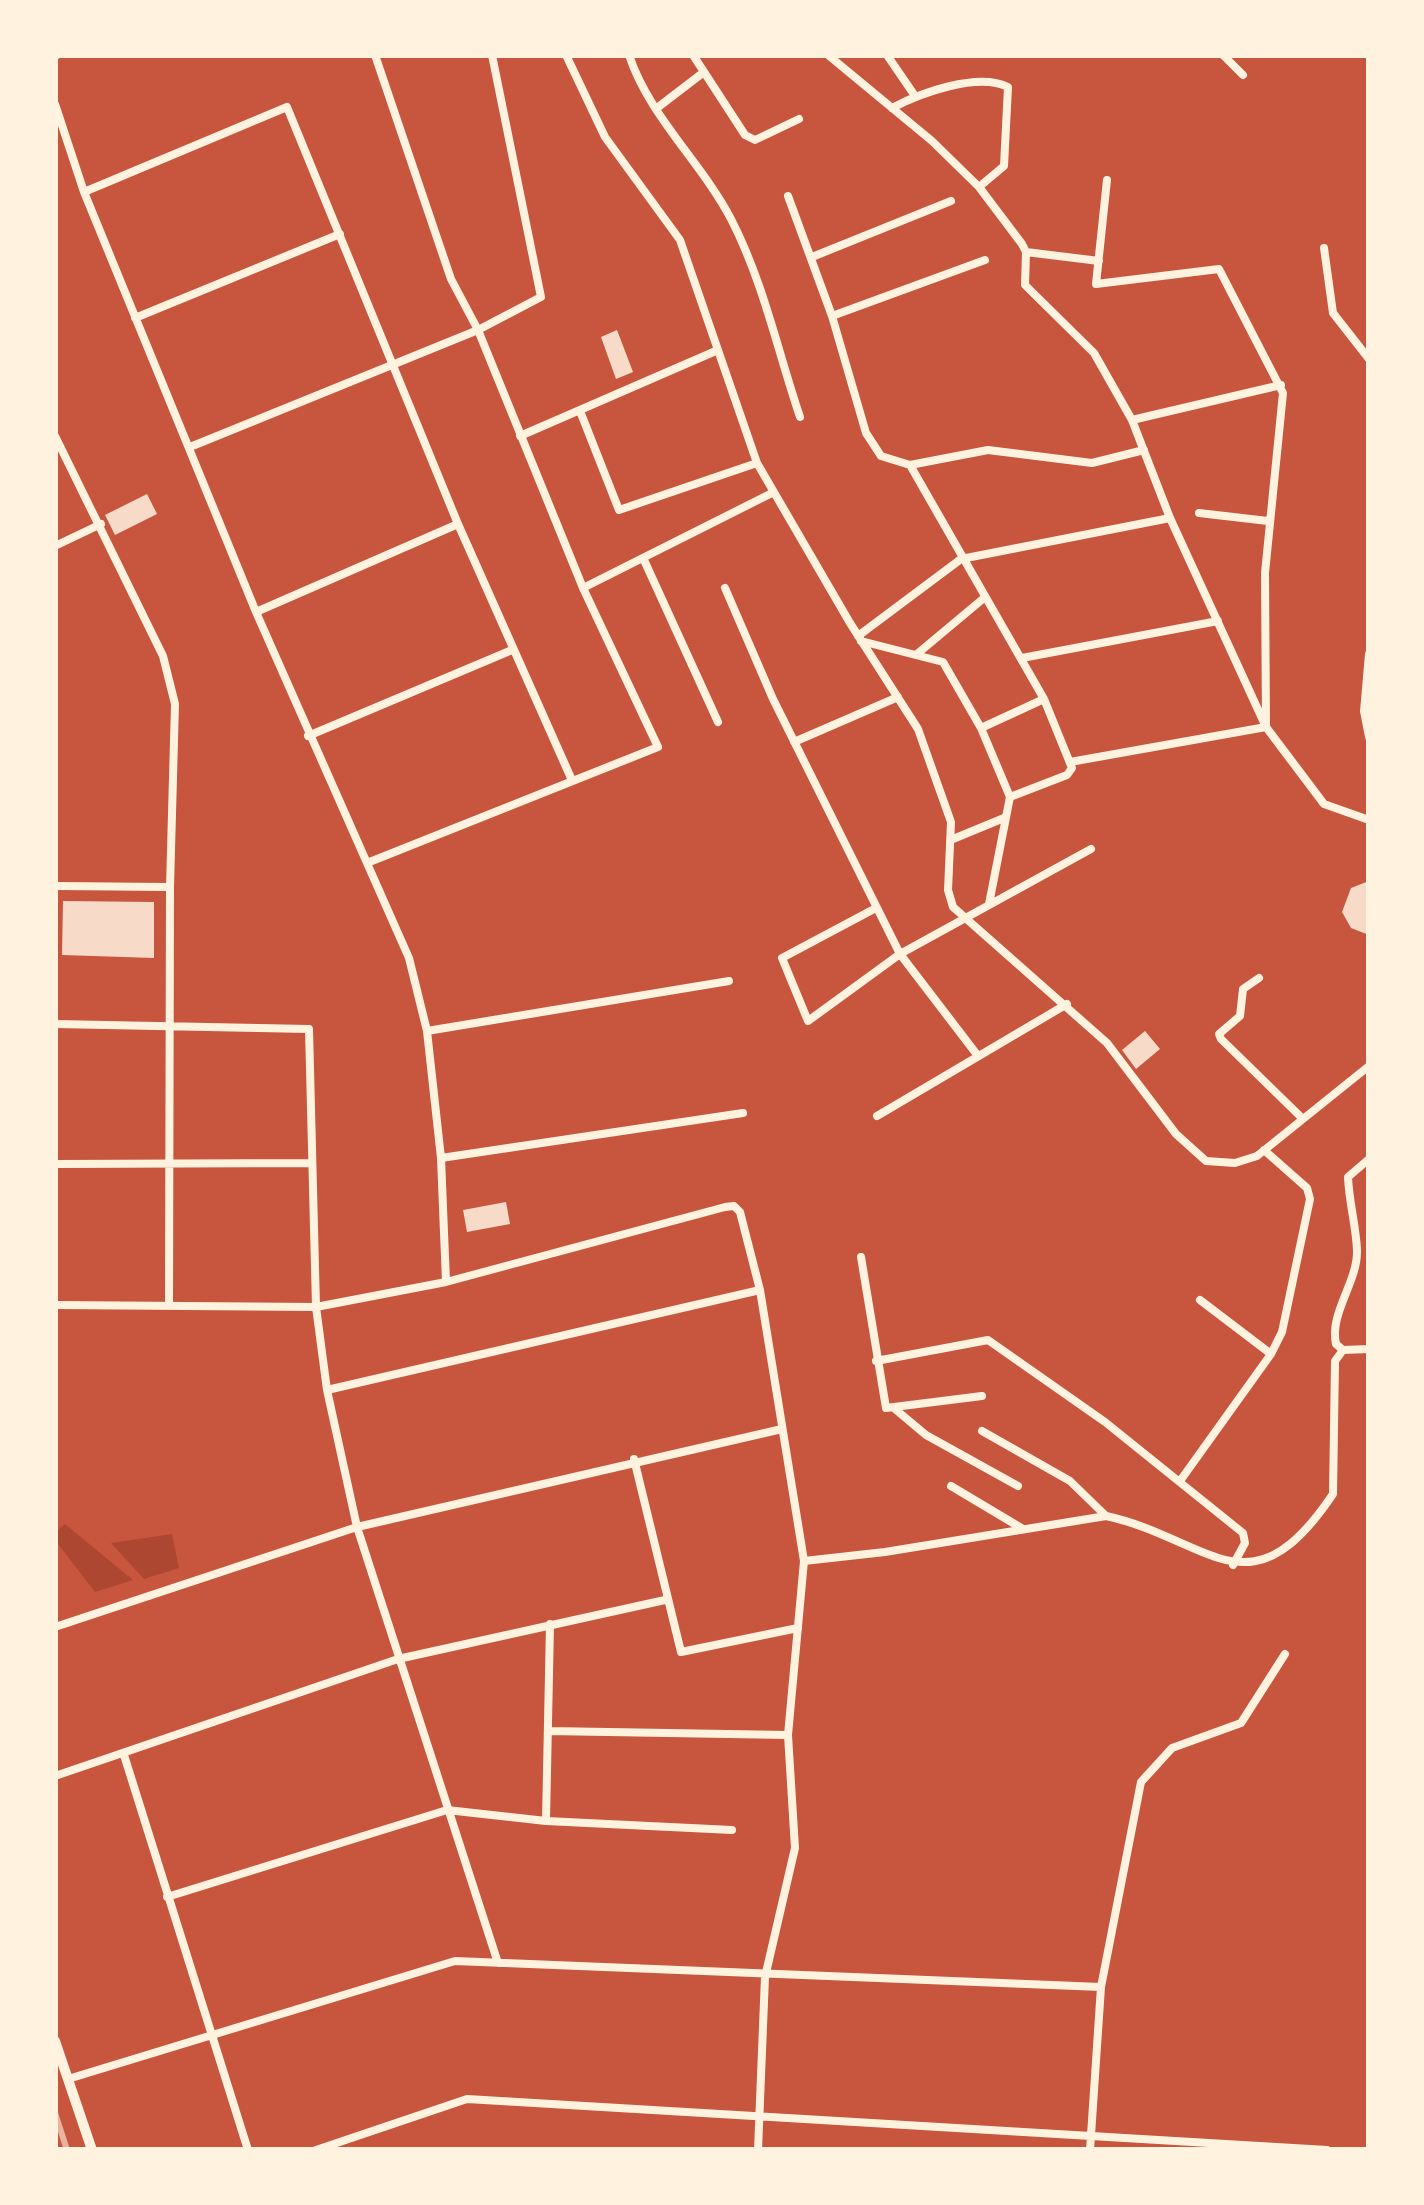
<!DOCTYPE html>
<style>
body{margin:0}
#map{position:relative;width:1424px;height:2205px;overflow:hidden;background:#c8553d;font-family:Roboto,sans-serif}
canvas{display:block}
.frame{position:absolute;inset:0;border:58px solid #fff3e0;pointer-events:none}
</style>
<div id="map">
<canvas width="1424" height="2205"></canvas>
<div class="frame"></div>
</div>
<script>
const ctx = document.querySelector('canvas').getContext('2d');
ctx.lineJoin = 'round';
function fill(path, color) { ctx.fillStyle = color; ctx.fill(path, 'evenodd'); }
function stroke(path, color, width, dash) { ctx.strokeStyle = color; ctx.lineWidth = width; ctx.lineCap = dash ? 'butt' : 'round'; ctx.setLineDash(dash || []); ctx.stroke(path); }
fill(new Path2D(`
 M 65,1524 L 133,1580 L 95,1592 L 55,1540 L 55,1532 Z
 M 172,1534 L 179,1568 L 144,1579 L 111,1543 Z`), '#ae4732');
fill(new Path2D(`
 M 617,330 L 633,372 L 616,379 L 601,337 Z
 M 147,494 L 157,514 L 115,535 L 105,515 Z
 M 1369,881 L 1369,935 L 1351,928 L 1342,912 L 1351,888 Z
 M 63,901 L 154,902 L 154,958 L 62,955 Z
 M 1145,1031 L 1160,1049 L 1136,1069 L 1122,1050 Z
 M 506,1202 L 510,1224 L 467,1232 L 463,1210 Z`), '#f7dbc8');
stroke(new Path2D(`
 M 566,55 L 605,137 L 680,240 L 757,463 L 850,623 L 918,729 L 951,822 L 948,890 L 953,907 L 1107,1043 L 1176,1134 L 1206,1161 L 1235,1163 L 1257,1156 L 1369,1066
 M 629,55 C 649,116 702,163 731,219 C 763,281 778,352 800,417
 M 693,55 L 745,135 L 755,140 L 799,119
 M 828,55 L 932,141 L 979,187 L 1022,244 L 1026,252 L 1025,285 L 1094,353 L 1132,420 L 1170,518 L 1266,727 L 1324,804 L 1369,820
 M 887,55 L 915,96
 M 1223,55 L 1243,75
 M 55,56 L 57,55
 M 55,104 L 84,192 L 256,612 L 409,958 L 427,1031 L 441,1158 L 446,1282
 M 657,108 L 704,72
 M 892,108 C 920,93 978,72 1008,87 L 1004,166 L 979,187
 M 84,192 L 287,107 L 458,524 L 571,778
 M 788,196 L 832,316 L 866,433 L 881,456 L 910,465 L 1044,699 L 1072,768 L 1067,775 L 1010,797
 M 1324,248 L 1333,313 L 1369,359
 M 1026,252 L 1099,261
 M 812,257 L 951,201
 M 832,316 L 985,260
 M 135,318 L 340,234
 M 580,411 L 619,510 L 757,463
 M 1132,420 L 1281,385
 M 55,436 L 163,656 L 175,704 L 170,887 L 169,1306
 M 520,436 L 718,350
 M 190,447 L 478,330 L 541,297 L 492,55
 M 910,465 L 988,450 L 1092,463 L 1144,450
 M 1199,513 L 1268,521
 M 55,546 L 101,524
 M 644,560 L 718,722
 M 583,588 L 774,492
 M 725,588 L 773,699 L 900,954 L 978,1056
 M 256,612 L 458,524
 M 858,636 L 961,559 L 1170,518
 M 861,641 L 943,662 L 981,728 L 1010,797 L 989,904
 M 917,654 L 984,598
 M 1369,654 L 1364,711 L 1369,737
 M 1022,658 L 1218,621
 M 981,728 L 1044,699
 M 308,736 L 512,650
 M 794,742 L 898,697
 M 1070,762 L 1266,727 L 1265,573 L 1283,393 L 1219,269 L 1096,284 L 1107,180
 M 953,839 L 1004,818
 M 367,863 L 658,747 L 583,588 L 478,330 L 451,279 L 375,55
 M 55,886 L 170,887
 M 876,908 L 782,958 L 808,1021 L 900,954 L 1091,849
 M 1259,978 L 1243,989 L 1240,1016 L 1219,1034 L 1221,1039 L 1303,1119
 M 55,1024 L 309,1029 L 316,1307 L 327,1390 L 357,1527 L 498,1963
 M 427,1031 L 729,981
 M 877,1116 L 1067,1004
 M 441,1158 L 743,1113
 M 55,1164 L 311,1163
 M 861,1257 L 886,1408 L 982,1396
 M 1200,1300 L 1271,1354
 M 55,1305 L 316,1307 L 446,1282 L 725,1207 L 734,1206 L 740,1212 L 760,1290 L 804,1561 L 788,1735 L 795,1848 L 765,1977 L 758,2150
 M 1343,1350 L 1336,1344 C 1329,1313 1358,1282 1357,1250 C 1356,1226 1349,1202 1348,1177 L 1369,1159
 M 876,1361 L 988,1340 L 1105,1422 L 1243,1533 L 1245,1543 L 1233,1565
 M 327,1390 L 760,1290
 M 895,1409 L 926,1435 L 1018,1486
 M 982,1431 L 1070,1481 L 1106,1516
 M 634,1459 L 681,1652 L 798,1628
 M 1180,1481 L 1271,1354 L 1282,1332 L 1310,1199 L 1307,1188 L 1264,1150
 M 951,1486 L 1023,1529
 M 804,1561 L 885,1552 L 1106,1516 C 1209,1538 1249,1619 1333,1494 L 1335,1361 L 1343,1350 L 1369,1349
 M 55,1627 L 357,1527 L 782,1429
 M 548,1731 L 788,1735
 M 124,1755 L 248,2150
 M 55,1776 L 398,1659 L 665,1600
 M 546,1821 L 550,1624
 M 167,1897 L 447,1810 L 546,1821 L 732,1830
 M 68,2079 L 455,1961 L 1101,1987
 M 316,2150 L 467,2099 L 1327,2150
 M 1090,2150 L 1101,1987 L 1141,1782 L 1172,1748 L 1241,1723 L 1285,1654`), '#fff3e0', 8);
stroke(new Path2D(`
 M 55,2041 L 92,2150`), '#fff3e0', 10);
stroke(new Path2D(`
 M 55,2113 L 67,2150`), '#e9b49f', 6);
</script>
